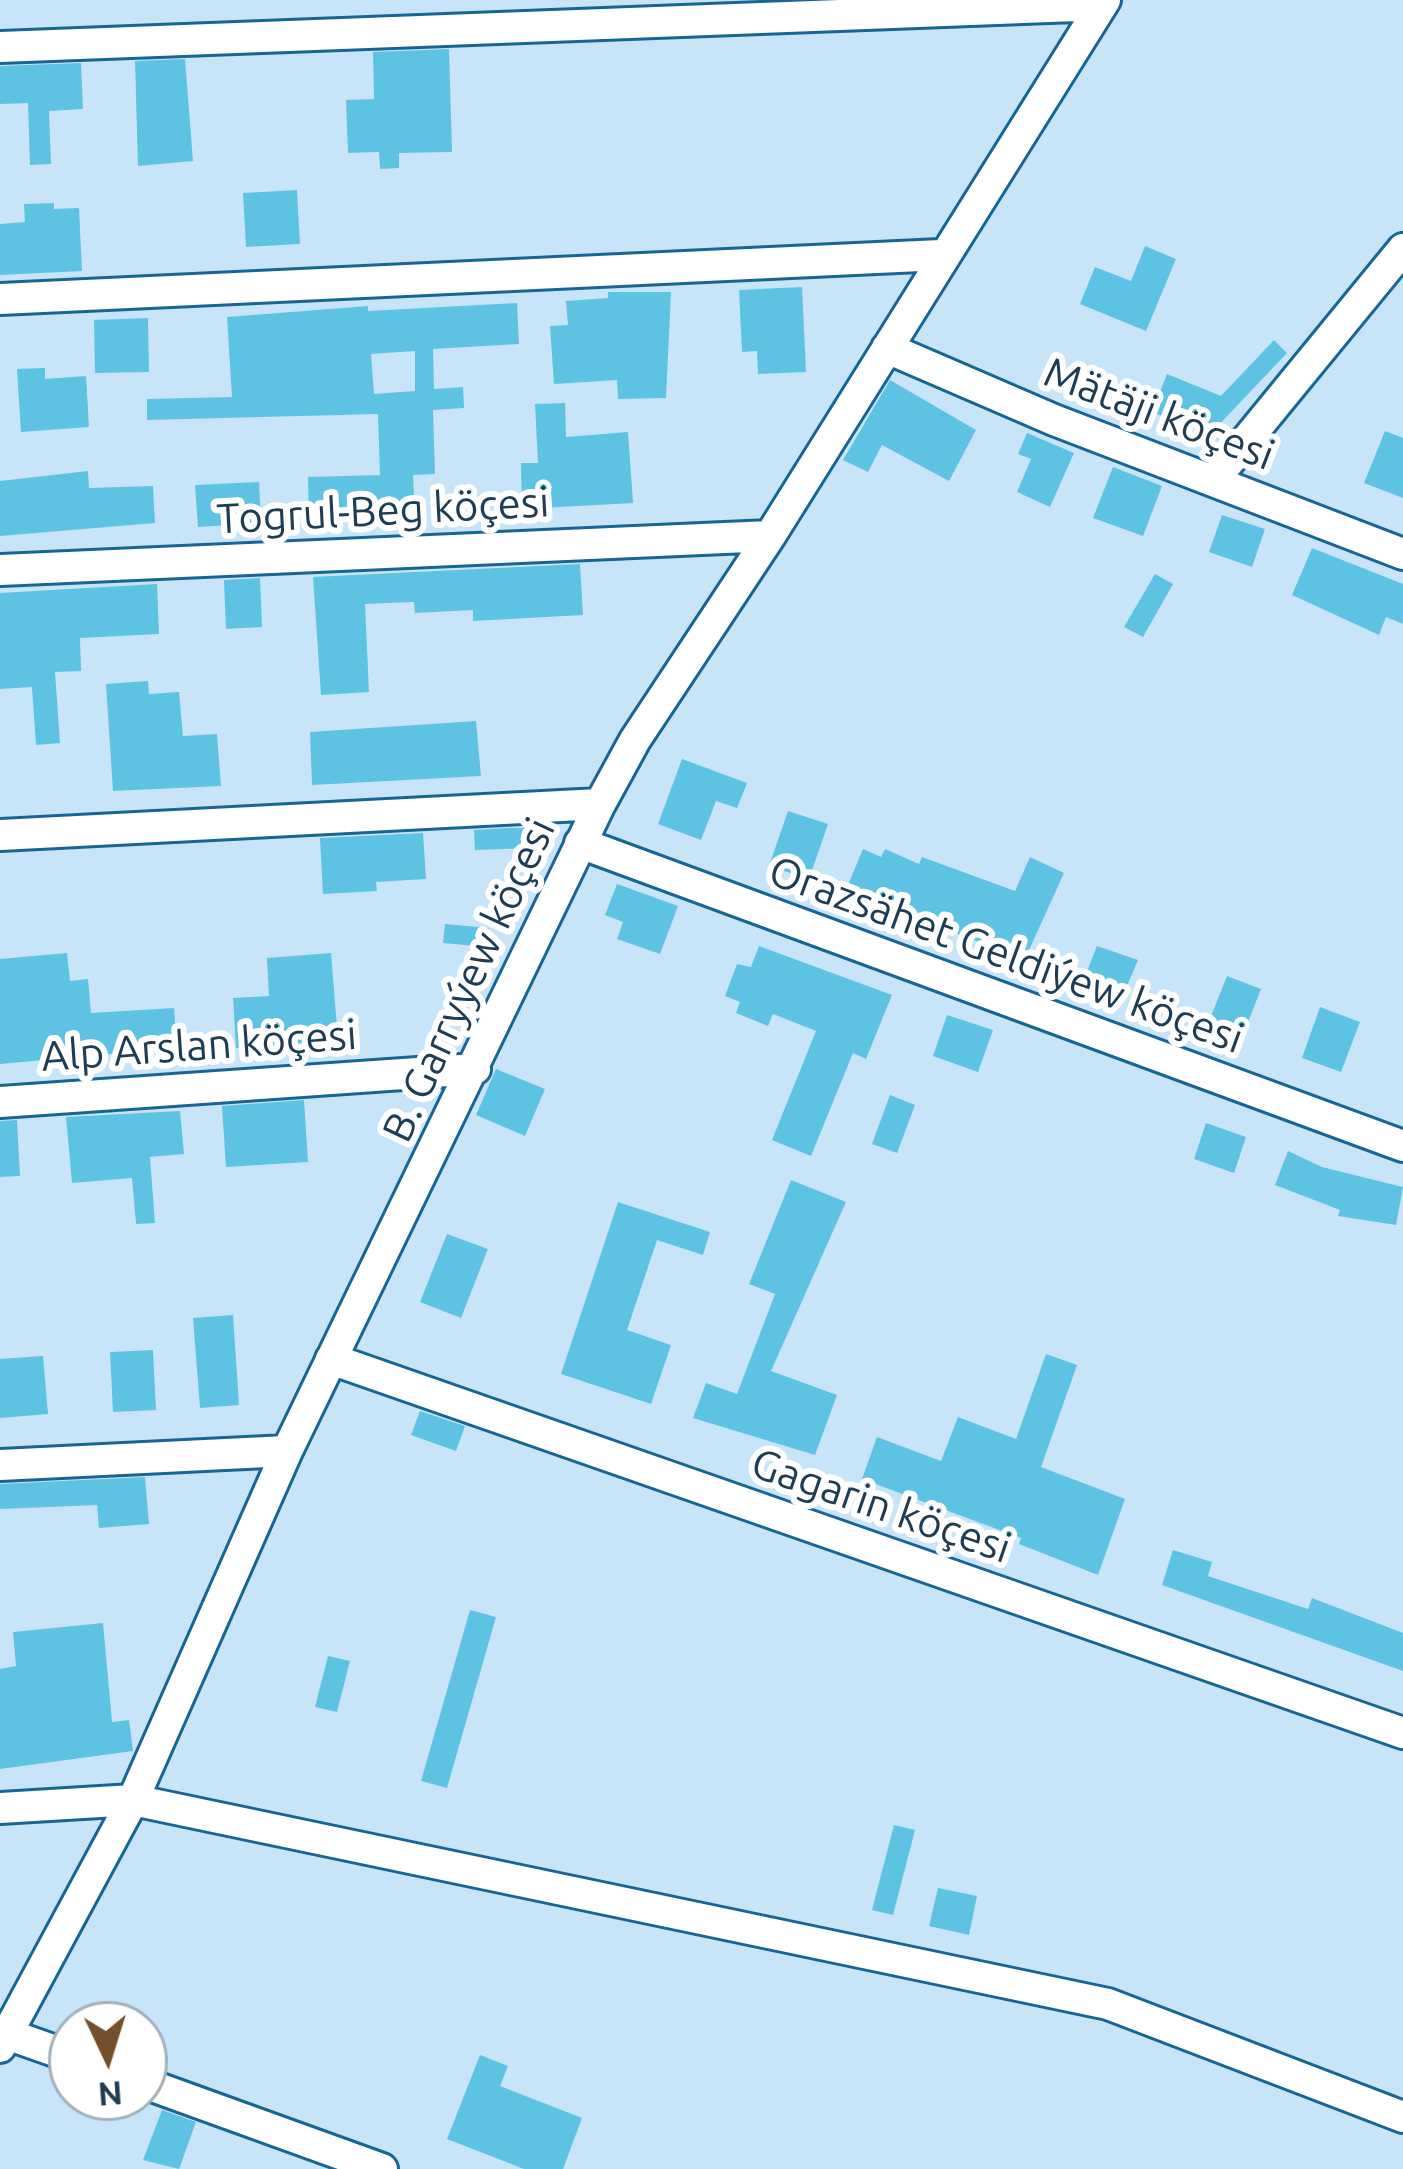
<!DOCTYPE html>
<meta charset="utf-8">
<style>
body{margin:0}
#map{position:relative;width:1403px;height:2169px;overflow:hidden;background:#c8e4f9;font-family:Ubuntu,sans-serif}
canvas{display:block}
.north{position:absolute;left:48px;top:2001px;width:120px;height:120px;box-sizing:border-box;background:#fff;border:3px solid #a5b1ba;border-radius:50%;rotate:176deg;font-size:33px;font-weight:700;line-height:48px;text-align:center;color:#1e3c52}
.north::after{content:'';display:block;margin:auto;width:42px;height:54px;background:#754e2b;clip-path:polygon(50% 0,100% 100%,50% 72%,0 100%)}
</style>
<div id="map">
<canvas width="1403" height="2169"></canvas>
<div class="north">N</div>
</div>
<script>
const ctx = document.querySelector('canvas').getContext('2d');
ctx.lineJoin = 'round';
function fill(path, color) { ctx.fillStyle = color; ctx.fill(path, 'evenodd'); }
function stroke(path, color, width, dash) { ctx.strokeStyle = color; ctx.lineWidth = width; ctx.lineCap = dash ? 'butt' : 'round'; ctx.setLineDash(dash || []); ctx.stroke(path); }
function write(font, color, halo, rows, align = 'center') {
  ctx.font = font + ' Ubuntu,sans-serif'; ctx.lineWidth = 12; ctx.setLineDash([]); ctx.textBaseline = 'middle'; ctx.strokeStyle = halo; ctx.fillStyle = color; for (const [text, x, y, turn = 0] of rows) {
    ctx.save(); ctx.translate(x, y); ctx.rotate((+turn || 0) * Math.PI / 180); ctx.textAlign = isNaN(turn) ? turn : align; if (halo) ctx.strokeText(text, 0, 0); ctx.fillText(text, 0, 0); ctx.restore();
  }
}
fill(new Path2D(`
 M 449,49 L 452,152 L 399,153 L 399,168 L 380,169 L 379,152 L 348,153 L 346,100 L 374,99 L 373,52 Z
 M 185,59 L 193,161 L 138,166 L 135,61 Z
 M 81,63 L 83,109 L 49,111 L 51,164 L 30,165 L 28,103 L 0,104 L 0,66 Z
 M 297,190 L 300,244 L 246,247 L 243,193 Z
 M 54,203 L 54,209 L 79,208 L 82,271 L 0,275 L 0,224 L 25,222 L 24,204 Z
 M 1145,246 L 1176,259 L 1146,331 L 1080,304 L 1095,267 L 1131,281 Z
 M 802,287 L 806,372 L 758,374 L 757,351 L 742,352 L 739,290 Z
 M 608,292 L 671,292 L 666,398 L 618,399 L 617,380 L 554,384 L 550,326 L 568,325 L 566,301 L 608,298 Z
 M 517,303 L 519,344 L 433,349 L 434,389 L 463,387 L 464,408 L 433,410 L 435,474 L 413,475 L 415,519 L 309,522 L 308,477 L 380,475 L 378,414 L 147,420 L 147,399 L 232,397 L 227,317 L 368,306 L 368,311 ZM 415,351 L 415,391 L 374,394 L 371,354 Z
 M 148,318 L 149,372 L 95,373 L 94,320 Z
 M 1274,340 L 1287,353 L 1215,429 L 1201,415 L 1195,429 L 1152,412 L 1167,374 L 1221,396 Z
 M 45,368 L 45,379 L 86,376 L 89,427 L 21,432 L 17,369 Z
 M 890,380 L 976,430 L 949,481 L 882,445 L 868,472 L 843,460 Z
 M 565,403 L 566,437 L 628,432 L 633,503 L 522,509 L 521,463 L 538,463 L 535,404 Z
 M 1385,431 L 1403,438 L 1403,498 L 1364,483 Z
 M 1027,433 L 1074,453 L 1050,507 L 1017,492 L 1031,459 L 1018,454 Z
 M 1113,467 L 1162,486 L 1143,536 L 1093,518 Z
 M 88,471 L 89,488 L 153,486 L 155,523 L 0,536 L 0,481 Z
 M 259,482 L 261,523 L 198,527 L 195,485 Z
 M 1222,515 L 1265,529 L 1252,567 L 1209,552 Z
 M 1312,548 L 1403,584 L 1403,624 L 1386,617 L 1379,635 L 1292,595 Z
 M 580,564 L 583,615 L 473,621 L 473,610 L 415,613 L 414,602 L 365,604 L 369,692 L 321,695 L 313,577 Z
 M 1155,574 L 1173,584 L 1143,637 L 1124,627 Z
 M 260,578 L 262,627 L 226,629 L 224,580 Z
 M 157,584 L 159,634 L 80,638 L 81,671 L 55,672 L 60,743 L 36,745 L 32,687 L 0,689 L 0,593 Z
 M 148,681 L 149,694 L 179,692 L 183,736 L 217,734 L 221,786 L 113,791 L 106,684 Z
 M 476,721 L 481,776 L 312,785 L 310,732 Z
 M 682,759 L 747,783 L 737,808 L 716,801 L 701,840 L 658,824 Z
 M 788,811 L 828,824 L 809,879 L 769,866 Z
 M 506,828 L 532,828 L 533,848 L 475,850 L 474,830 Z
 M 423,833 L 426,879 L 376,882 L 377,891 L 323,894 L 320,838 Z
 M 863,849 L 881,857 L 885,849 L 919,864 L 922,857 L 1015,891 L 1030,857 L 1064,873 L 1025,959 L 845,892 Z
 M 617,884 L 678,906 L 660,954 L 617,939 L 623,922 L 605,915 Z
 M 445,924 L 489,928 L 487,947 L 443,943 Z
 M 759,946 L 892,995 L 866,1059 L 853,1053 L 811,1156 L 772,1140 L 816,1031 L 773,1014 L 768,1026 L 736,1013 L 740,1002 L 725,996 L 737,964 L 751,967 Z
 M 1097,946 L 1138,960 L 1124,993 L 1084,979 Z
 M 67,953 L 70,981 L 88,979 L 91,1013 L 174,1008 L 177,1048 L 0,1064 L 0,959 Z
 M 331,953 L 338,1040 L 236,1048 L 233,998 L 269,996 L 267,958 Z
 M 1227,976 L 1261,989 L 1243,1035 L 1209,1021 Z
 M 1320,1007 L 1360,1022 L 1341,1072 L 1302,1058 Z
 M 947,1015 L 993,1030 L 978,1072 L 933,1056 Z
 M 496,1069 L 545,1089 L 525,1136 L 476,1115 Z
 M 890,1095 L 915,1105 L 897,1153 L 872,1144 Z
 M 304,1100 L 308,1162 L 226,1167 L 222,1106 Z
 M 180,1111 L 184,1154 L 150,1157 L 155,1223 L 136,1224 L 132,1178 L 72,1183 L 66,1117 Z
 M 17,1120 L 20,1176 L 0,1177 L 0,1121 Z
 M 1206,1123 L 1246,1137 L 1234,1173 L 1194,1159 Z
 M 1288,1151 L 1322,1167 L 1403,1187 L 1396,1225 L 1338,1216 L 1340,1210 L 1275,1185 Z
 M 791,1180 L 846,1202 L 771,1371 L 837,1395 L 815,1455 L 693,1418 L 706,1383 L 737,1394 L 775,1294 L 749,1284 Z
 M 618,1202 L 710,1232 L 703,1255 L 657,1240 L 627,1330 L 671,1345 L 651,1404 L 561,1374 Z
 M 447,1234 L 488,1249 L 461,1318 L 420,1302 Z
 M 233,1315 L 239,1405 L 200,1408 L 193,1318 Z
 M 153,1350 L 156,1410 L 113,1412 L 110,1352 Z
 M 1046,1354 L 1077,1365 L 1041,1467 L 1125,1499 L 1098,1575 L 1019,1544 L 1021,1538 L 862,1479 L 877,1437 L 941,1461 L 958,1417 L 1016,1439 Z
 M 43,1356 L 48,1414 L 0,1418 L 0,1359 Z
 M 420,1411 L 465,1426 L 456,1451 L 411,1435 Z
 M 145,1477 L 149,1524 L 99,1528 L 97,1505 L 0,1509 L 0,1484 Z
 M 1173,1550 L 1212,1562 L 1208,1576 L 1308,1609 L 1312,1598 L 1403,1633 L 1403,1671 L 1162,1585 Z
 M 470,1610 L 496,1617 L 447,1788 L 421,1781 Z
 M 103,1623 L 112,1722 L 129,1720 L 133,1751 L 0,1769 L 0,1669 L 16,1666 L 13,1632 Z
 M 328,1656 L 350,1661 L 337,1712 L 315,1707 Z
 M 894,1825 L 915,1830 L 893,1915 L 872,1910 Z
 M 938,1888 L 977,1896 L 969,1935 L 929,1926 Z
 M 480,2055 L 508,2066 L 500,2086 L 582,2118 L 563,2169 L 524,2169 L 447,2139 Z
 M 162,2110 L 196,2122 L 179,2169 L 143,2160 Z`), '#5ec3e3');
const minor = new Path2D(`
 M 0,47 L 1102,5
 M 0,299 L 941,255
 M 887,348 L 1054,420 L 1403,554
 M 1213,481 L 1403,249
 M 0,570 L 770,536
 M 0,835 L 600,804
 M 580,843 L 1403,1146
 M 0,1102 L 475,1069
 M 331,1359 L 1403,1733
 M 0,1465 L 287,1451
 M 0,1808 L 133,1800 L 1108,2004 L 1403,2117
 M 7,2034 L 72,2057
 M 0,2047 L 133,1800 L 287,1451 L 600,804 L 635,740 L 770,536 L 1105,0
 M 144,2083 L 382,2169`);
stroke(minor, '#186595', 36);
stroke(minor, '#fff', 30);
write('42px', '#1e3c52', '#fff', [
 ["Mätäji köçesi",1159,414,21],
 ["Togrul-Beg köçesi",383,511,-3],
 ["Orazsähet Geldiýew köçesi",1006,955,20],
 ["B. Garryýew köçesi",469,980,-65],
 ["Alp Arslan köçesi",199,1046,-4],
 ["Gagarin köçesi",881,1506,19]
]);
</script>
